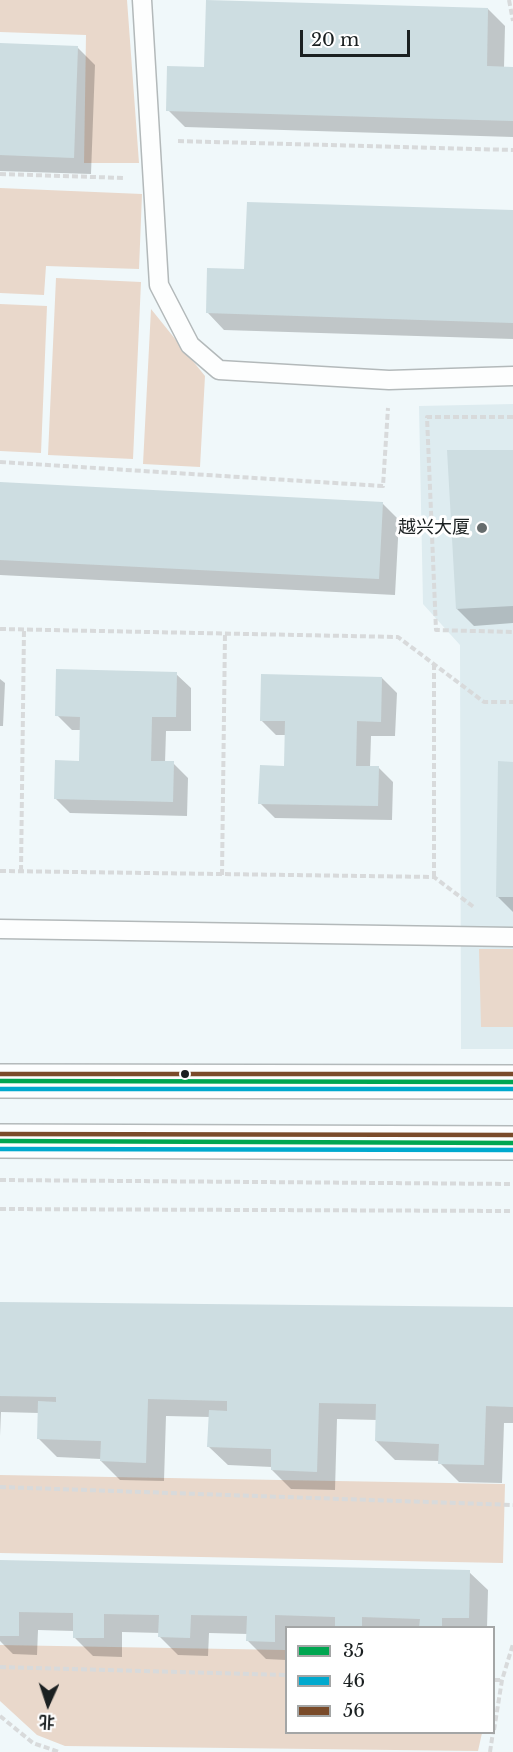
<!DOCTYPE html>
<meta charset="utf-8">
<style>
body{margin:0}
#map{position:relative;width:513px;height:1752px;overflow:hidden;background:#f0f8fa;font-family:"Libre Baskerville","Noto Sans SC",serif}
canvas{display:block}
.legend{position:absolute;left:285px;top:1626px;width:210px;height:108px;box-sizing:border-box;background:#fff;border:2px solid #a4a6a6;margin:0;padding:8px 10px;list-style:none;font-size:18px;color:#1b2021}
.legend li{display:flex;align-items:center;gap:12px;height:30px}
.legend b{width:30px;border:2px solid #a4a6a6}
.north{position:absolute;left:18px;top:1674px;width:60px;height:60px;-webkit-text-stroke:4px #fff;paint-order:stroke;rotate:183deg;font-size:16px;font-weight:700;line-height:24px;text-align:center;color:#1b2021}
.north::after{content:'';display:block;margin:auto;width:21px;height:27px;background:#1b2021;clip-path:polygon(50% 0,100% 100%,50% 72%,0 100%)}
.scale{position:absolute;left:300px;top:30px;width:110px;height:27px;box-sizing:border-box;border:3px solid #1b2021;border-top:0;padding-left:8px;font-size:18px;line-height:21px;white-space:nowrap;color:#1b2021;-webkit-text-stroke:4px #fff;paint-order:stroke}
</style>
<div id="map">
<canvas width="513" height="1752"></canvas>
<ul class="legend">
<li><b style="height:8px;background:#00a651"></b>35</li>
<li><b style="height:8px;background:#00a9ce"></b>46</li>
<li><b style="height:8px;background:#7a4b2a"></b>56</li>
</ul>
<div class="north">北</div>
<div class="scale">20 m</div>
</div>
<script>
const ctx = document.querySelector('canvas').getContext('2d');
ctx.lineJoin = 'round';
function fill(path, color) { ctx.fillStyle = color; ctx.fill(path, 'evenodd'); }
function stroke(path, color, width, dash) { ctx.strokeStyle = color; ctx.lineWidth = width; ctx.lineCap = dash ? 'butt' : 'round'; ctx.setLineDash(dash || []); ctx.stroke(path); }
function write(font, color, halo, rows, align = 'center') {
  ctx.font = font + ' "Libre Baskerville","Noto Sans SC",serif'; ctx.lineWidth = 6; ctx.setLineDash([]); ctx.textBaseline = 'middle'; ctx.strokeStyle = halo; ctx.fillStyle = color; for (const [text, x, y, turn = 0] of rows) {
    ctx.save(); ctx.translate(x, y); ctx.rotate((+turn || 0) * Math.PI / 180); ctx.textAlign = isNaN(turn) ? turn : align; if (halo) ctx.strokeText(text, 0, 0); ctx.fillText(text, 0, 0); ctx.restore();
  }
}
fill(new Path2D(`
 M 513,404 L 513,1049 L 461,1049 L 460,645 L 423,604 L 419,406 Z`), '#deecf0');
fill(new Path2D(`
 M 0,0 L 127,0 L 139,163 L 84,163 L 86,35 L 0,32 Z
 M 0,188 L 142,194 L 139,269 L 46,266 L 44,295 L 0,293 Z
 M 56,278 L 141,282 L 133,459 L 48,455 Z
 M 0,304 L 47,306 L 41,453 L 0,451 Z
 M 151,309 L 205,376 L 200,467 L 143,464 Z
 M 479,949 L 513,949 L 513,1027 L 481,1027 Z
 M 0,1475 L 505,1484 L 503,1563 L 0,1553 Z
 M 0,1645 L 286,1650 L 286,1732 L 482,1733 L 478,1751 L 65,1746 L 37,1735 L 0,1701 Z`), '#e9d8cb');
fill(new Path2D(`
 M 488,9 L 505,26 L 504,68 L 513,68 L 513,137 L 185,127 L 168,110 L 206,68 Z
 M 0,45 L 78,48 L 95,65 L 91,174 L 0,171 Z
 M 513,212 L 513,339 L 224,330 L 208,313 L 246,271 Z
 M 513,451 L 513,623 L 474,626 L 457,609 Z
 M 0,483 L 382,503 L 399,520 L 395,595 L 0,575 Z
 M 176,674 L 191,688 L 191,731 L 166,731 L 165,763 L 173,763 L 188,778 L 187,816 L 70,813 L 55,798 L 81,763 L 82,730 L 72,730 L 57,715 Z
 M 382,678 L 397,693 L 395,736 L 371,736 L 370,767 L 378,767 L 393,782 L 392,820 L 275,818 L 260,803 L 285,767 L 286,735 L 276,735 L 261,720 Z
 M 0,679 L 5,683 L 3,726 L 0,726 Z
 M 513,763 L 513,912 L 497,896 Z
 M 0,1304 L 513,1308 L 513,1423 L 504,1423 L 502,1483 L 459,1482 L 440,1463 L 440,1461 L 395,1460 L 376,1441 L 377,1420 L 337,1419 L 335,1490 L 291,1489 L 272,1470 L 272,1467 L 228,1465 L 209,1447 L 210,1417 L 166,1416 L 164,1481 L 120,1480 L 101,1461 L 101,1459 L 57,1457 L 38,1438 L 39,1413 L 1,1412 L 0,1436 Z
 M 0,1561 L 469,1572 L 488,1590 L 487,1628 L 286,1628 L 286,1660 L 266,1659 L 247,1640 L 248,1634 L 209,1633 L 208,1656 L 178,1655 L 159,1636 L 160,1633 L 122,1632 L 122,1657 L 93,1656 L 74,1637 L 74,1631 L 38,1630 L 37,1655 L 13,1654 L 0,1641 Z`), '#0003');
fill(new Path2D(`
 M 206,0 L 488,8 L 487,66 L 513,67 L 513,121 L 166,111 L 167,66 L 204,67 Z
 M 0,43 L 78,46 L 74,158 L 0,155 Z
 M 247,202 L 513,210 L 513,323 L 206,313 L 207,268 L 244,269 Z
 M 447,450 L 513,450 L 513,606 L 456,609 Z
 M 0,482 L 383,502 L 379,579 L 0,560 Z
 M 56,669 L 177,672 L 176,717 L 152,717 L 151,761 L 174,761 L 173,802 L 54,799 L 55,760 L 79,761 L 80,717 L 55,716 Z
 M 261,674 L 382,677 L 381,722 L 357,721 L 356,766 L 379,766 L 378,806 L 258,804 L 260,765 L 284,766 L 285,721 L 260,721 Z
 M 498,761 L 513,762 L 513,897 L 496,897 Z
 M 0,1302 L 513,1307 L 513,1407 L 486,1406 L 484,1465 L 438,1464 L 439,1444 L 375,1441 L 376,1404 L 319,1403 L 317,1472 L 271,1470 L 271,1449 L 207,1447 L 209,1410 L 227,1411 L 227,1401 L 148,1399 L 146,1463 L 100,1461 L 101,1441 L 37,1439 L 38,1401 L 56,1402 L 56,1397 L 0,1396 Z
 M 0,1560 L 470,1570 L 469,1618 L 442,1618 L 442,1628 L 419,1628 L 420,1619 L 362,1617 L 362,1628 L 335,1628 L 335,1617 L 275,1615 L 275,1642 L 246,1641 L 247,1616 L 191,1615 L 190,1638 L 158,1637 L 159,1615 L 104,1614 L 104,1638 L 73,1638 L 73,1613 L 19,1612 L 19,1636 L 0,1636 Z`), '#cddde1');
const lane = new Path2D(`
 M 142,0 L 159,285 L 190,345 L 219,370 L 389,380 L 513,376
 M 0,929 L 513,937`);
const secondary = new Path2D(`
 M 0,1081 L 513,1082
 M 0,1141 L 513,1143`);
stroke(lane, '#b3b9ba', 21);
stroke(secondary, '#b3b9ba', 36);
stroke(new Path2D(`
 M 509,0 L 513,21
 M 178,141 L 513,150
 M 0,174 L 125,178
 M 513,417 L 427,417 L 436,630 L 513,632
 M 0,462 L 383,486 L 388,408
 M 0,629 L 398,637 L 484,702 L 513,702
 M 434,664 L 434,877
 M 0,871 L 434,877 L 475,908
 M 21,871 L 24,629
 M 222,875 L 225,633
 M 0,1180 L 513,1184
 M 0,1209 L 513,1211
 M 0,1487 L 513,1505
 M 0,1667 L 286,1675
 M 494,1680 L 502,1680
 M 0,1716 L 33,1743 L 59,1752
 M 494,1730 L 502,1680 L 513,1644
 M 490,1752 L 493,1732`), '#d8dadb', 4, [6, 3]);
stroke(lane, '#fdfefe', 18);
stroke(secondary, '#fdfefe', 33);
stroke(new Path2D(`
 M 0,1081 L 513,1082
 M 0,1141 L 513,1143`), '#00a651', 4.5);
stroke(new Path2D(`
 M 0,1089 L 513,1089
 M 0,1149 L 513,1150`), '#00a9ce', 4.5);
stroke(new Path2D(`
 M 0,1074 L 513,1074
 M 0,1134 L 513,1135`), '#7a4b2a', 4.5);
for (const [x, y, r, color] of [
 [482,528,6,"#666c6d"],
 [185,1074,5,"#1b2021"]
]) { const dot = new Path2D(); dot.arc(x, y, r, 0, 2 * Math.PI); ctx.fillStyle = color; ctx.fill(dot); stroke(dot, '#fff', 2); }
write('18px', '#1b2021', '#fff', [
 ["越兴大厦",470,528]
], 'right');
</script>
